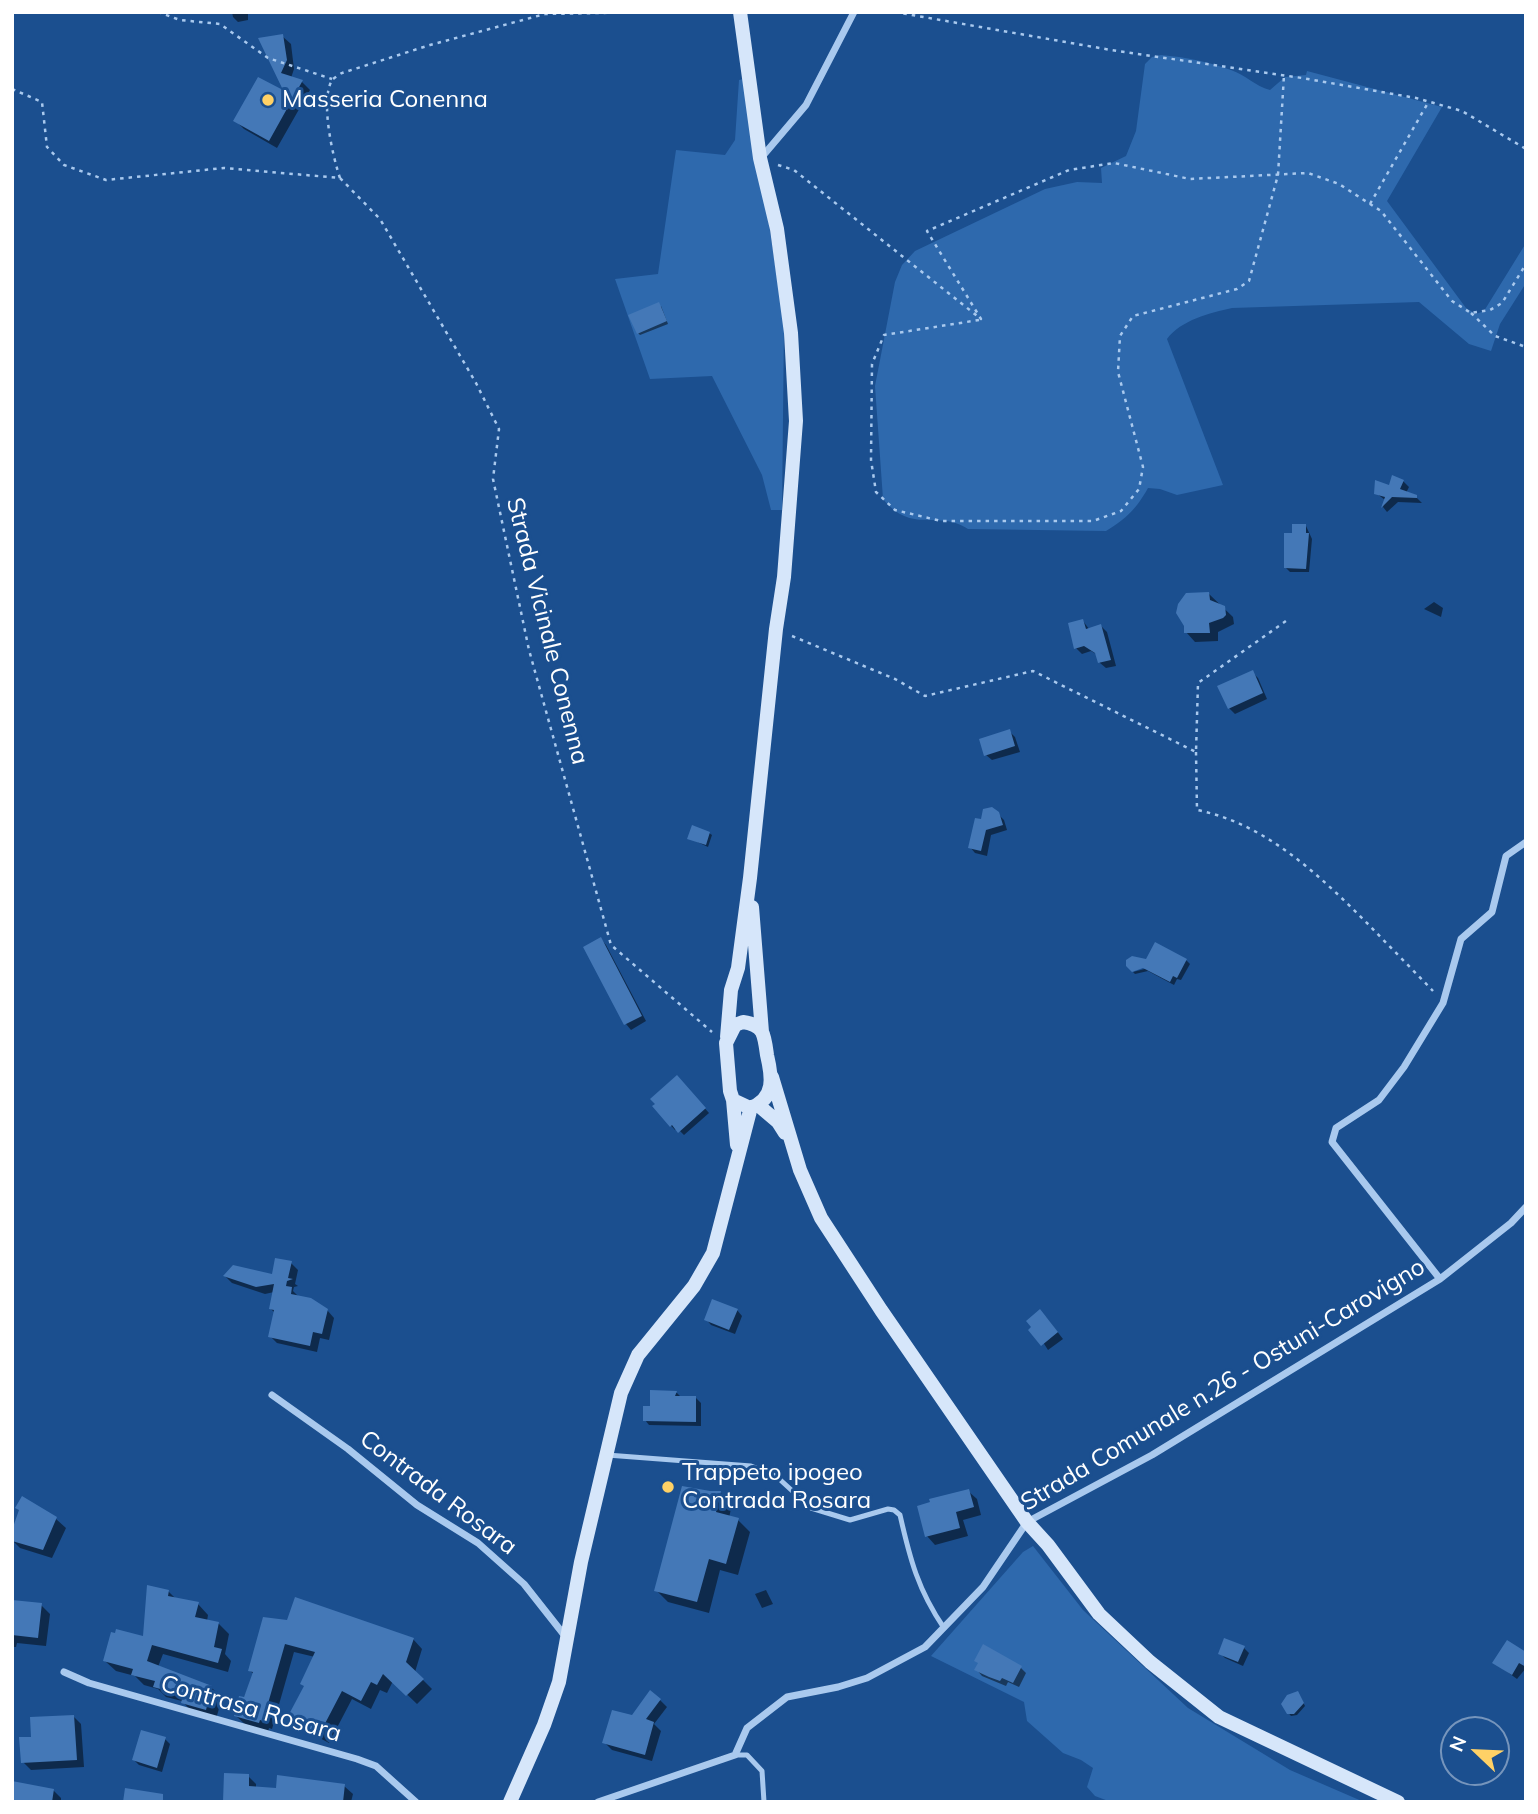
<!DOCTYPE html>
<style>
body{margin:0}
#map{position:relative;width:1538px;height:1814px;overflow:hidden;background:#1b4f8f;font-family:Mulish,sans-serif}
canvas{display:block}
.frame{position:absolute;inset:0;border:14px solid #fff;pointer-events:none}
.north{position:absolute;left:1440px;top:1716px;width:70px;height:70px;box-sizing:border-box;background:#1b4f8f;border:2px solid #7695bc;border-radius:50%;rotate:293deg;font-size:19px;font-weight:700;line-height:28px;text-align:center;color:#fff}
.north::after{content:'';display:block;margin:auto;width:24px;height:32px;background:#ffd166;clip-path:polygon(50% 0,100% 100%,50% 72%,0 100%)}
</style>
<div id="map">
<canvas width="1538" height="1814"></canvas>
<div class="frame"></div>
<div class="north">N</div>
</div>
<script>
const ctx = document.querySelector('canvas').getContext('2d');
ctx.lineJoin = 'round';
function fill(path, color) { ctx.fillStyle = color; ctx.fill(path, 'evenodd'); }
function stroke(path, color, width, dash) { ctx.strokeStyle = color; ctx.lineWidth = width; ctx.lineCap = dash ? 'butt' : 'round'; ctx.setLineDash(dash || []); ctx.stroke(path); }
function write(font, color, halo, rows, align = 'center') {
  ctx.font = font + ' Mulish,sans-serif'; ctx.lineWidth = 6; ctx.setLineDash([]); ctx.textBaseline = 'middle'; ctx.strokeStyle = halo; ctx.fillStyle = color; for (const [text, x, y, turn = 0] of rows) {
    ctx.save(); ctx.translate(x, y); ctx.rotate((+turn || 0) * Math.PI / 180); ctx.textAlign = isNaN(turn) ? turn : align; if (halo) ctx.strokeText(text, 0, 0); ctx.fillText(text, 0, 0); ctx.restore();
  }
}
fill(new Path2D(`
 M 1161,55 C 1185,57 1209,62 1231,70 C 1246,75 1255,86 1270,90 L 1285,77 L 1306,75 L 1307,71 L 1442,107 L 1387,201 L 1466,308 L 1476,314 L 1484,311 L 1526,243 L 1526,283 L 1500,324 L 1491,351 L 1469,344 L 1419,302 L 1232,308 C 1210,313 1181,320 1167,339 L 1223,485 L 1177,495 L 1160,489 L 1148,488 C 1137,508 1126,519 1106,531 L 968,529 C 938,509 912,535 883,499 L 875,386 L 895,282 L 902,265 L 915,251 L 1045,189 L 1077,182 L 1102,183 L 1101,168 L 1126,156 L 1136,131 L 1145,64 L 1152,57 Z
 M 747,78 L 784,324 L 782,510 L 771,510 L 762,475 L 712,376 L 650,379 L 615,279 L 658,274 L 676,150 L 725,155 L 735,140 L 739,80 Z
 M 1033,1546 L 1083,1610 L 1188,1708 L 1290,1770 L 1364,1802 L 1111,1802 L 1095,1796 L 1087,1787 L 1093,1768 L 1081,1760 L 1063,1753 L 1027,1721 L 1024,1702 L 931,1656 L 1023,1552 Z`), '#2e69ad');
fill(new Path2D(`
 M 232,12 L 248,12 L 248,20 L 238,22 L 233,17 Z
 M 282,36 L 291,44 L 294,69 L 291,78 L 302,82 L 310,90 L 277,148 L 244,129 L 235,120 L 287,93 L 261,39 Z
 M 661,306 L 668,324 L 640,335 L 638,333 Z
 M 1403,481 L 1409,487 L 1406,493 L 1416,497 L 1422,503 L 1398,502 L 1387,512 L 1383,507 L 1385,500 L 1376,493 Z
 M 1306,526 L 1312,539 L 1309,572 L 1290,572 L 1286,568 L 1294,535 Z
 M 1209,594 L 1233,617 L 1234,624 L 1218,632 L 1218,641 L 1195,642 L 1186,632 Z
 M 1434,602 L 1443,608 L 1441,617 L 1424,609 Z
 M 1083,621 L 1089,629 L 1101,626 L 1107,632 L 1116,666 L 1106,668 L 1100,663 L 1098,655 L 1091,651 L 1082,654 L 1076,648 Z
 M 1252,672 L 1258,678 L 1267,699 L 1235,714 L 1229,708 Z
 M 1009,731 L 1015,737 L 1020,752 L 992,760 L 986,755 Z
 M 998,814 L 1004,820 L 1007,830 L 991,835 L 987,856 L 975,853 L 970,847 L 982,821 Z
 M 709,833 L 712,835 L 708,847 L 689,838 Z
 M 601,939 L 606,945 L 646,1021 L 631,1030 L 626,1024 L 586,947 Z
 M 1186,960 L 1190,964 L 1181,980 L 1177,979 L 1174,985 L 1148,971 L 1135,974 L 1133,972 L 1152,967 L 1147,961 Z
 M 677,1077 L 709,1113 L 684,1135 L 677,1128 L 675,1130 L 654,1107 Z
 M 291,1263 L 298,1270 L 295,1284 L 298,1286 L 294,1287 L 293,1291 L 298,1296 L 327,1310 L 334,1318 L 329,1340 L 320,1338 L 317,1352 L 277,1343 L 270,1336 L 275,1313 L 270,1308 L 274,1292 L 265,1294 L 232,1283 L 225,1276 L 273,1277 Z
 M 737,1310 L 742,1316 L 735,1334 L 711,1325 L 706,1319 Z
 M 1046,1317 L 1063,1339 L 1048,1350 L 1034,1328 Z
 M 652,1392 L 677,1393 L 682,1398 L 696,1398 L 701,1403 L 701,1426 L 649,1425 L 645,1420 L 651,1408 Z
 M 968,1491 L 977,1499 L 981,1515 L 963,1520 L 968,1536 L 935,1545 L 927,1536 Z
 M 721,1493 L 732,1504 L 729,1518 L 738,1520 L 750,1532 L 738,1575 L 720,1570 L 709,1613 L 668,1602 L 656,1590 Z
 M 23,1498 L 56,1519 L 66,1528 L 52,1558 L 20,1548 L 12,1540 Z
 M 766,1590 L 773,1604 L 762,1608 L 755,1594 Z
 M 168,1591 L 176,1599 L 198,1604 L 208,1615 L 207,1621 L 219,1624 L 229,1634 L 225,1654 L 231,1661 L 228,1672 L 163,1654 L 158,1667 L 211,1687 L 222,1698 L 216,1719 L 193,1713 L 182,1701 L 166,1697 L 158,1689 L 144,1685 L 135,1676 L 116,1671 L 105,1661 L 145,1638 Z
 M 12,1602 L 41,1605 L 50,1614 L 46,1646 L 17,1643 L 16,1647 L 12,1647 Z
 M 264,1619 L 413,1639 L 422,1649 L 415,1672 L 432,1689 L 417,1704 L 393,1681 L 387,1693 L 380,1690 L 371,1709 L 352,1699 L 329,1743 L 299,1727 L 289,1718 L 306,1687 L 315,1657 L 294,1652 L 272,1729 L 269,1728 L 268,1732 L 246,1725 L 236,1716 L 254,1674 L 250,1671 Z
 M 1244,1648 L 1249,1653 L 1243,1666 L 1225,1658 L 1220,1653 Z
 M 1526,1654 L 1526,1668 L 1517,1679 L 1495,1663 Z
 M 1021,1668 L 1026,1673 L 1019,1687 L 1008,1682 L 1006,1686 L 982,1676 L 977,1670 Z
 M 1300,1696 L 1305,1706 L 1297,1715 L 1291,1716 L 1285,1709 Z
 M 660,1700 L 667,1707 L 654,1724 L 661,1731 L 652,1761 L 612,1750 L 604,1742 L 632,1717 Z
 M 73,1716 L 81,1724 L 84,1767 L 31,1770 L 23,1762 Z
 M 165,1739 L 170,1744 L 162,1772 L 139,1765 L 134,1760 Z
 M 248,1776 L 256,1784 L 256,1788 L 277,1790 L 344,1786 L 353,1794 L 351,1802 L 225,1802 Z
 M 53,1790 L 61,1798 L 61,1802 L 12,1802 Z`), '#0007');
fill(new Path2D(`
 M 283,34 L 287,60 L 281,73 L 303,80 L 269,141 L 233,121 L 258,77 L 283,90 L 258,38 Z
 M 659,302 L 667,321 L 637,334 L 628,315 Z
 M 1392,475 L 1404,480 L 1400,489 L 1417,495 L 1417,498 L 1392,497 L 1381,508 L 1385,497 L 1374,494 L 1375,480 L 1389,485 Z
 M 1292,524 L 1306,524 L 1306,533 L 1309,533 L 1306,569 L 1284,568 L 1284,533 L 1292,533 Z
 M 1209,592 L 1210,600 L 1225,606 L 1226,615 L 1223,618 L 1209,623 L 1210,633 L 1184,633 L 1184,626 L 1176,613 L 1178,604 L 1186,593 Z
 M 1083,619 L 1086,629 L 1101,624 L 1111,660 L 1098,663 L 1095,653 L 1084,646 L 1074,649 L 1068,623 Z
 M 1253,670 L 1263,693 L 1228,709 L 1217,686 Z
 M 1010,729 L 1015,746 L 984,756 L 979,739 Z
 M 992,807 L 999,812 L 1003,825 L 986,830 L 981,851 L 968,848 L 975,818 L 981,819 L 983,809 Z
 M 692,825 L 710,832 L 706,845 L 687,839 Z
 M 601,937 L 642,1016 L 624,1025 L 583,947 Z
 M 1155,942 L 1187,959 L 1177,978 L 1173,976 L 1170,982 L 1143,968 L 1132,972 L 1126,966 L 1126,960 L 1132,956 L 1146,959 Z
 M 677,1075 L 706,1108 L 678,1133 L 672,1125 L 670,1127 L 652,1106 L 655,1104 L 650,1099 Z
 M 275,1258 L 292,1261 L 288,1278 L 293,1279 L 287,1281 L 286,1286 L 292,1287 L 291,1294 L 311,1298 L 328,1309 L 322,1334 L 313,1332 L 310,1346 L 268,1337 L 274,1310 L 269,1309 L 274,1284 L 256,1287 L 223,1276 L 233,1265 L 272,1274 Z
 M 712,1299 L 738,1309 L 729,1330 L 704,1320 Z
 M 1040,1309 L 1058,1332 L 1041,1346 L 1028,1330 L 1031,1327 L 1026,1321 Z
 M 650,1390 L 677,1391 L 675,1396 L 696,1396 L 696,1422 L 643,1421 L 643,1406 L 650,1406 Z
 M 682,1486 L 710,1491 L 721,1491 L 716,1512 L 739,1518 L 726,1564 L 709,1559 L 697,1602 L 654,1591 Z
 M 969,1489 L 974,1507 L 956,1512 L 960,1528 L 925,1537 L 917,1506 L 930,1502 L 929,1499 Z
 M 22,1496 L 57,1517 L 43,1550 L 12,1541 L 12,1530 L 19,1510 L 15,1508 Z
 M 147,1585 L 169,1590 L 168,1596 L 199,1602 L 195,1617 L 219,1622 L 214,1647 L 222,1649 L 218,1663 L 152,1645 L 147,1661 L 212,1686 L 206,1710 L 181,1703 L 183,1695 L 153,1687 L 155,1681 L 131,1675 L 133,1669 L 103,1661 L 111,1632 L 115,1633 L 116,1629 L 143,1636 Z
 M 295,1597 L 414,1638 L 406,1662 L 424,1679 L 406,1696 L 383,1674 L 377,1685 L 371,1682 L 361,1701 L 342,1691 L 319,1735 L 287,1718 L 304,1686 L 300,1684 L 315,1652 L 285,1644 L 263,1721 L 260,1720 L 259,1723 L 234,1716 L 239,1696 L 244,1697 L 253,1672 L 248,1671 L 263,1617 L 287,1620 Z
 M 12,1600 L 42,1603 L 38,1638 L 12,1635 Z
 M 1224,1638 L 1245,1646 L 1238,1662 L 1218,1654 Z
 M 1507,1640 L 1526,1652 L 1526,1667 L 1519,1663 L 1512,1675 L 1492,1663 Z
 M 983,1644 L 1022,1666 L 1013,1683 L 1002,1678 L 1000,1681 L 989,1677 L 974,1670 L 978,1663 L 974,1661 Z
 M 650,1690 L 661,1699 L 646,1719 L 654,1722 L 645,1755 L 602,1743 L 612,1710 L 632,1715 Z
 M 1298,1691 L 1304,1703 L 1294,1714 L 1287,1714 L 1281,1704 L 1287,1695 Z
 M 74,1715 L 77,1760 L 21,1763 L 19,1737 L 31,1737 L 30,1717 Z
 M 141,1730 L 166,1737 L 157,1768 L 132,1760 Z
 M 224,1773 L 249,1774 L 249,1786 L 276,1788 L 277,1775 L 345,1784 L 343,1802 L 223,1802 Z
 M 12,1781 L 54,1789 L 52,1802 L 12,1802 Z
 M 125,1788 L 163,1794 L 163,1802 L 123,1802 Z`), '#4478b7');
stroke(new Path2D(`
 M 158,12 L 180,20 L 220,24 L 268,58 L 332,79
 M 895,12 L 1111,50 L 1302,78 L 1416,98 L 1462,111 L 1526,149
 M 12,89 L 42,102 L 47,147 L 64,165 L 106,180 L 224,168 L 340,178 L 380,219 L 476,383 L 499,429 L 493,479 L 529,650 L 611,945 L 712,1032
 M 778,165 L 794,170 L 981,319 L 927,231 L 1069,170 L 1114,163 L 1190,179 L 1308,173 L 1339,184 L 1381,211 L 1452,301 L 1471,313 L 1490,310 L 1502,303 L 1526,264
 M 340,178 C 333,158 319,97 333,79 C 333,79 341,73 342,73 L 430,45 L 545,14 L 655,12
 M 1370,204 L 1429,101
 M 1471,313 L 1495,336 L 1526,347
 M 979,320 L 884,335 L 872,364 L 871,460 L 876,492 L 895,510 L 941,521 L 1093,521 L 1121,511 L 1139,489 L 1143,467 L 1118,372 L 1120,336 L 1133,316 L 1237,289 L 1249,281 L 1278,175 L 1284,75
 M 792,636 L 895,679 L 925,696 L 1033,671 L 1196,752 L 1198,683 L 1286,621
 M 1196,752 L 1197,810 C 1267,824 1320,876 1369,925 C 1390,947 1412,969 1433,991`), '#a9c9ee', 2.5, [3.5, 5]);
stroke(new Path2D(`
 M 607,1455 L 751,1466 L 776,1476 L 811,1508 L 850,1520 L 888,1509 L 894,1510 L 900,1515 C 910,1559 918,1590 944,1628
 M 735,1755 L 747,1755 L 762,1771 L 764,1802`), '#a9c9ee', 5);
stroke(new Path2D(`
 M 761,158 L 806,105 L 854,12
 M 1440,1279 L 1332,1142 L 1336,1128 L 1379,1100 L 1404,1067 L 1443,1003 L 1461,939 L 1492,912 L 1506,856 L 1526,842
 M 272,1395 L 348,1449 L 417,1505 L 478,1543 L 524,1584 L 565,1636
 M 64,1672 L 89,1683 L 357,1759 L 376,1766 L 416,1802
 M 598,1802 L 735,1755 L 747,1728 L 787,1697 L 838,1687 L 867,1678 L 925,1647 L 983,1587 L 1027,1522 L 1152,1455 L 1440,1279 L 1511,1223 L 1526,1207`), '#a9c9ee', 7);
stroke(new Path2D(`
 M 752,907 L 762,1032
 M 743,1022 C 750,1023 758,1025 762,1032 C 765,1038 766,1048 767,1055 C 772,1076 776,1099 750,1108 L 733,1100 L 730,1091 L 726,1043 L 735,1025 Z
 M 727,1037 L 731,990 L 738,968 L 750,878 L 776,629 L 784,577 L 796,421 L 791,333 L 777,229 L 760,158 L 740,12
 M 772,1077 L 800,1170 L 821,1218 L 881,1310 L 1027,1522 L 1048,1545 L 1099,1614 L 1150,1662 L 1219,1717 L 1398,1802
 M 733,1100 L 737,1145
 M 758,1105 L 778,1122 L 785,1133
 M 510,1802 L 544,1725 L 559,1682 L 581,1562 L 621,1393 L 638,1355 L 694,1286 L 713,1253 L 751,1107`), '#d6e6fa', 14);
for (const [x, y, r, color] of [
 [268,100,7,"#ffd166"],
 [668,1487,7,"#ffd166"]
]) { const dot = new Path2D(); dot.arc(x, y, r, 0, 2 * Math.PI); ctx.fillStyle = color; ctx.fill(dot); stroke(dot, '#1b4f8f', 2.5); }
write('24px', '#fff', '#1b4f8f', [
 ["Masseria Conenna",282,100],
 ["Trappeto ipogeo",682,1473],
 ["Contrada Rosara",682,1501]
], 'left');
write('24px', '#fff', '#1b4f8f', [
 ["Strada Vicinale Conenna",547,631,76],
 ["Strada Comunale n.26 - Ostuni-Carovigno",1223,1385,-31],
 ["Contrada Rosara",438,1493,37],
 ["Contrasa Rosara",251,1709,16]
]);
</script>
